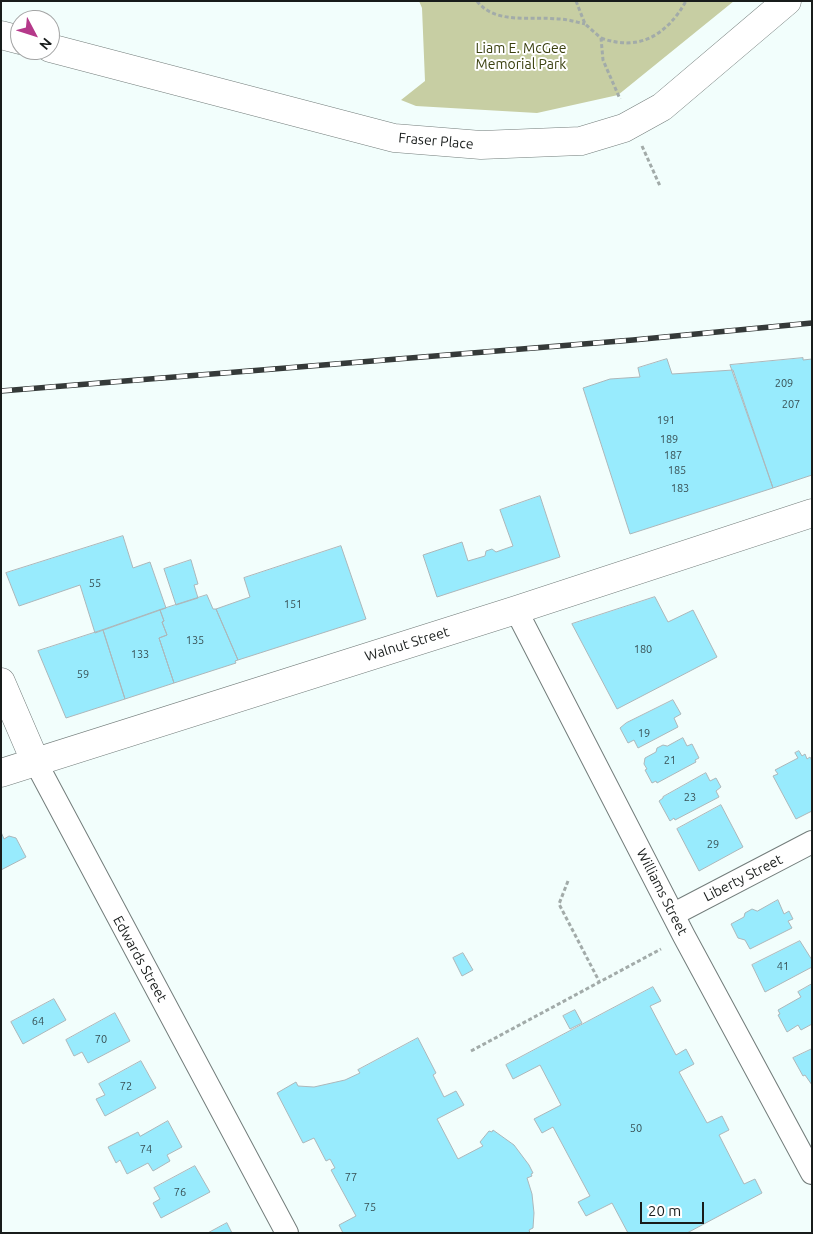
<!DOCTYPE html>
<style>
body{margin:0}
#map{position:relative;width:813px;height:1234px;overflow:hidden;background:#f2fefc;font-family:Ubuntu,sans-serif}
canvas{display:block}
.frame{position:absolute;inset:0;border:2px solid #181c1b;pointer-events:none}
.north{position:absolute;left:10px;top:10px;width:50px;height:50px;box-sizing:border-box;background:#fff;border:1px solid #a3a4a4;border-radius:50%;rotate:130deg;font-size:14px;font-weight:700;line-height:20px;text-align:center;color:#181c1b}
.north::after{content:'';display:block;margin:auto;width:18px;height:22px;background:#b5398a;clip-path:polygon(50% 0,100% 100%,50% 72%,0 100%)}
.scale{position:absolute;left:640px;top:1202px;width:64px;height:22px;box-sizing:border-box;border:2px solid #181c1b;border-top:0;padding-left:6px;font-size:15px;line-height:18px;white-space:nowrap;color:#181c1b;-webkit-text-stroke:4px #fff;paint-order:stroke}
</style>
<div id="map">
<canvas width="813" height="1234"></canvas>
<div class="frame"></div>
<div class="north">N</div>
<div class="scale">20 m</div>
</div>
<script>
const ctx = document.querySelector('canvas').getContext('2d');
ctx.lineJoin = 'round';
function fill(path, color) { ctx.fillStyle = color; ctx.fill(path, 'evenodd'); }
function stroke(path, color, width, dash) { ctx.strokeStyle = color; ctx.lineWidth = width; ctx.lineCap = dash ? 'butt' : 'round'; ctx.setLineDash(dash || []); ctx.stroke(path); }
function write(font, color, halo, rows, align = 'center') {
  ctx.font = font + ' Ubuntu,sans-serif'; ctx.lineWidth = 4; ctx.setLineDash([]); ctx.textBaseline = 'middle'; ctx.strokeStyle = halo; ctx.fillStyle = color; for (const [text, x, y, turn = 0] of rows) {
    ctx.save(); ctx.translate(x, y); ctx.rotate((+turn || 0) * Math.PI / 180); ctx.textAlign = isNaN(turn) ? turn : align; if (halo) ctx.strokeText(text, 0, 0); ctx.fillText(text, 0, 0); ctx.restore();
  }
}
fill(new Path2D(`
 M 419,1 L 734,1 L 618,95 L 537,113 L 416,106 L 401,100 L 425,81 L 422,8 Z`), '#c7cea3');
const building = new Path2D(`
 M 803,358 L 803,360 L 812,359 L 812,475 L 773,488 L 730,365 Z
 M 667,359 L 672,374 L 733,370 L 773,488 L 630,534 L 583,388 L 610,379 L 640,377 L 638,368 Z
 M 540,496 L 560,557 L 437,597 L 423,555 L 462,542 L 468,561 L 485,556 L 486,551 L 492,549 L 496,552 L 513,546 L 500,510 Z
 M 123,536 L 133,568 L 150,562 L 166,608 L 95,633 L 80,585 L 19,606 L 6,573 Z
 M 341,546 L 366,619 L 238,660 L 216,609 L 250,597 L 244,578 Z
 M 191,560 L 198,584 L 194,585 L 198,598 L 176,605 L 164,569 Z
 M 207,595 L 213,609 L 216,609 L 238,660 L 235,661 L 236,663 L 174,683 L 159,638 L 167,635 L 162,622 L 164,621 L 160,610 Z
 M 655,597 L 668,622 L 693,610 L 717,657 L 617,709 L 572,624 Z
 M 160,610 L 164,621 L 162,622 L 167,635 L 159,638 L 174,683 L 125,699 L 103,630 Z
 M 103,630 L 125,699 L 66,718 L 38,651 Z
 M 673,700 L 681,714 L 674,718 L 678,727 L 638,748 L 634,740 L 628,743 L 620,728 L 626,723 Z
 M 683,738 L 687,746 L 692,744 L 699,758 L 695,760 L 696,762 L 657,783 L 656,781 L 652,783 L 645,770 L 647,769 L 644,764 L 645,758 L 656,752 L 657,748 L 663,745 L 667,746 Z
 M 799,751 L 802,756 L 805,754 L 807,759 L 810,757 L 812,761 L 812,811 L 796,819 L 773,776 L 778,774 L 775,770 L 798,758 L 795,753 Z
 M 706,773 L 710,781 L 716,778 L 721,787 L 716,791 L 719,797 L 675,820 L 674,818 L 670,821 L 659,801 L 663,798 L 663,797 Z
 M 721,805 L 743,847 L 699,871 L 677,829 Z
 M 1,832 L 4,839 L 9,836 L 16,838 L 26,857 L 1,870 Z
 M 778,900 L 784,914 L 789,911 L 793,919 L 788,921 L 792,928 L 750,949 L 745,940 L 738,938 L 731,924 L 744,917 L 745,913 L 752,909 L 757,911 Z
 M 800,941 L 812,960 L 812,967 L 765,992 L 752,965 Z
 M 463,953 L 473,970 L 462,976 L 453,958 Z
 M 812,984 L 812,1024 L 801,1030 L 798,1025 L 787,1032 L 778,1015 L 780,1014 L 778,1010 L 801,997 L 798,992 Z
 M 653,987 L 661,1001 L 650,1006 L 676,1055 L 686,1049 L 694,1064 L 679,1072 L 707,1123 L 722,1116 L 729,1130 L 719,1135 L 744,1184 L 755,1179 L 762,1193 L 687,1233 L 628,1233 L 612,1203 L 586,1216 L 578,1202 L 590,1196 L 553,1127 L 542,1133 L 534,1119 L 561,1105 L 540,1065 L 513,1079 L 506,1065 Z
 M 54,999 L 66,1020 L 23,1044 L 11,1022 Z
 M 575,1010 L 582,1023 L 570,1029 L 563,1016 Z
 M 115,1013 L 130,1041 L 88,1063 L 82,1052 L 74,1056 L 66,1040 Z
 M 418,1038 L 436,1073 L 433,1075 L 444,1097 L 456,1091 L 464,1105 L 437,1119 L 458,1159 L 483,1146 L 480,1142 L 489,1131 L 492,1132 L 493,1130 L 514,1145 L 529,1165 L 533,1173 L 531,1174 L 532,1176 L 527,1178 L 532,1194 L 534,1213 L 533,1228 L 529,1230 L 530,1233 L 343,1233 L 339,1225 L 356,1216 L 331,1170 L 335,1168 L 330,1159 L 326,1161 L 314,1138 L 303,1143 L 277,1093 L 296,1082 L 298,1086 L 314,1087 L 345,1080 L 360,1073 L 358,1070 Z
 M 812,1049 L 812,1085 L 805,1075 L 803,1076 L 793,1058 Z
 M 141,1061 L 156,1088 L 105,1116 L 96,1099 L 105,1095 L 99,1084 Z
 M 168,1121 L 182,1147 L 167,1155 L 170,1161 L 153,1171 L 148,1163 L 127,1174 L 120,1160 L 116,1163 L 108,1147 L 138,1132 L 140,1136 Z
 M 195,1166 L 210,1192 L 161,1218 L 153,1203 L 160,1199 L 154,1188 Z
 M 227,1223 L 232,1233 L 208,1233 Z`);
fill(building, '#98ebfd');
stroke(building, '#acb7ba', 1);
const street = new Path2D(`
 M 516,610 L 684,936 L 812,1173
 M 35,761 C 118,919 204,1075 287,1233
 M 674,914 L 812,842`);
const secondary = new Path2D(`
 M 1,35 L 20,40
 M 50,48 L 394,138 L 481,145 L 581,141 L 624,128 L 662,107 L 787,1
 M 1,682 L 35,761
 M 1,773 L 516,610 L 812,513`);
stroke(street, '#737d7b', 24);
stroke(secondary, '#737d7b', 29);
stroke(new Path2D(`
 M 477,1 C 495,25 532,16 558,19 C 567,19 576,22 585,24
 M 576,1 L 585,24 L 601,38 L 603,60 L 620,99
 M 601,38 C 639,52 667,35 686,1
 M 642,146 L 660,186
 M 568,881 L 559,904 L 599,981
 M 471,1051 L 661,949`), '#a2aba9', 3, [4, 2.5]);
stroke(street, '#fff', 22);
stroke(secondary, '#fff', 28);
const rail = new Path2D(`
 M 1,391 L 633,340 L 812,323`);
stroke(rail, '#353a39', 5.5);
stroke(rail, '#fff', 4, [11]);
write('11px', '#385054', null, [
 ["209",784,383],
 ["207",791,404],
 ["191",666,420],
 ["189",669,439],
 ["187",673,455],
 ["185",677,470],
 ["183",680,488],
 ["55",95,583],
 ["151",293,604],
 ["135",195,640],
 ["180",643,649],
 ["133",140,654],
 ["59",83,674],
 ["19",644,733],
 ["21",670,760],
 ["23",690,797],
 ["29",713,844],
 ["41",783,966],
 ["64",38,1021],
 ["70",101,1039],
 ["72",126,1086],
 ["50",636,1128],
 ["74",146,1149],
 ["77",351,1177],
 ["76",180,1192],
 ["75",370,1207]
]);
write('14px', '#3a400f', '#fff', [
 ["Liam E. McGee",521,48],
 ["Memorial Park",521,64]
]);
write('14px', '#181c1b', '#fff', [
 ["Fraser Place",436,141,5],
 ["Walnut Street",407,644,-17],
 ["Liberty Street",743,878,-27],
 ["Williams Street",662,892,63],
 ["Edwards Street",140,959,61]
]);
</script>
